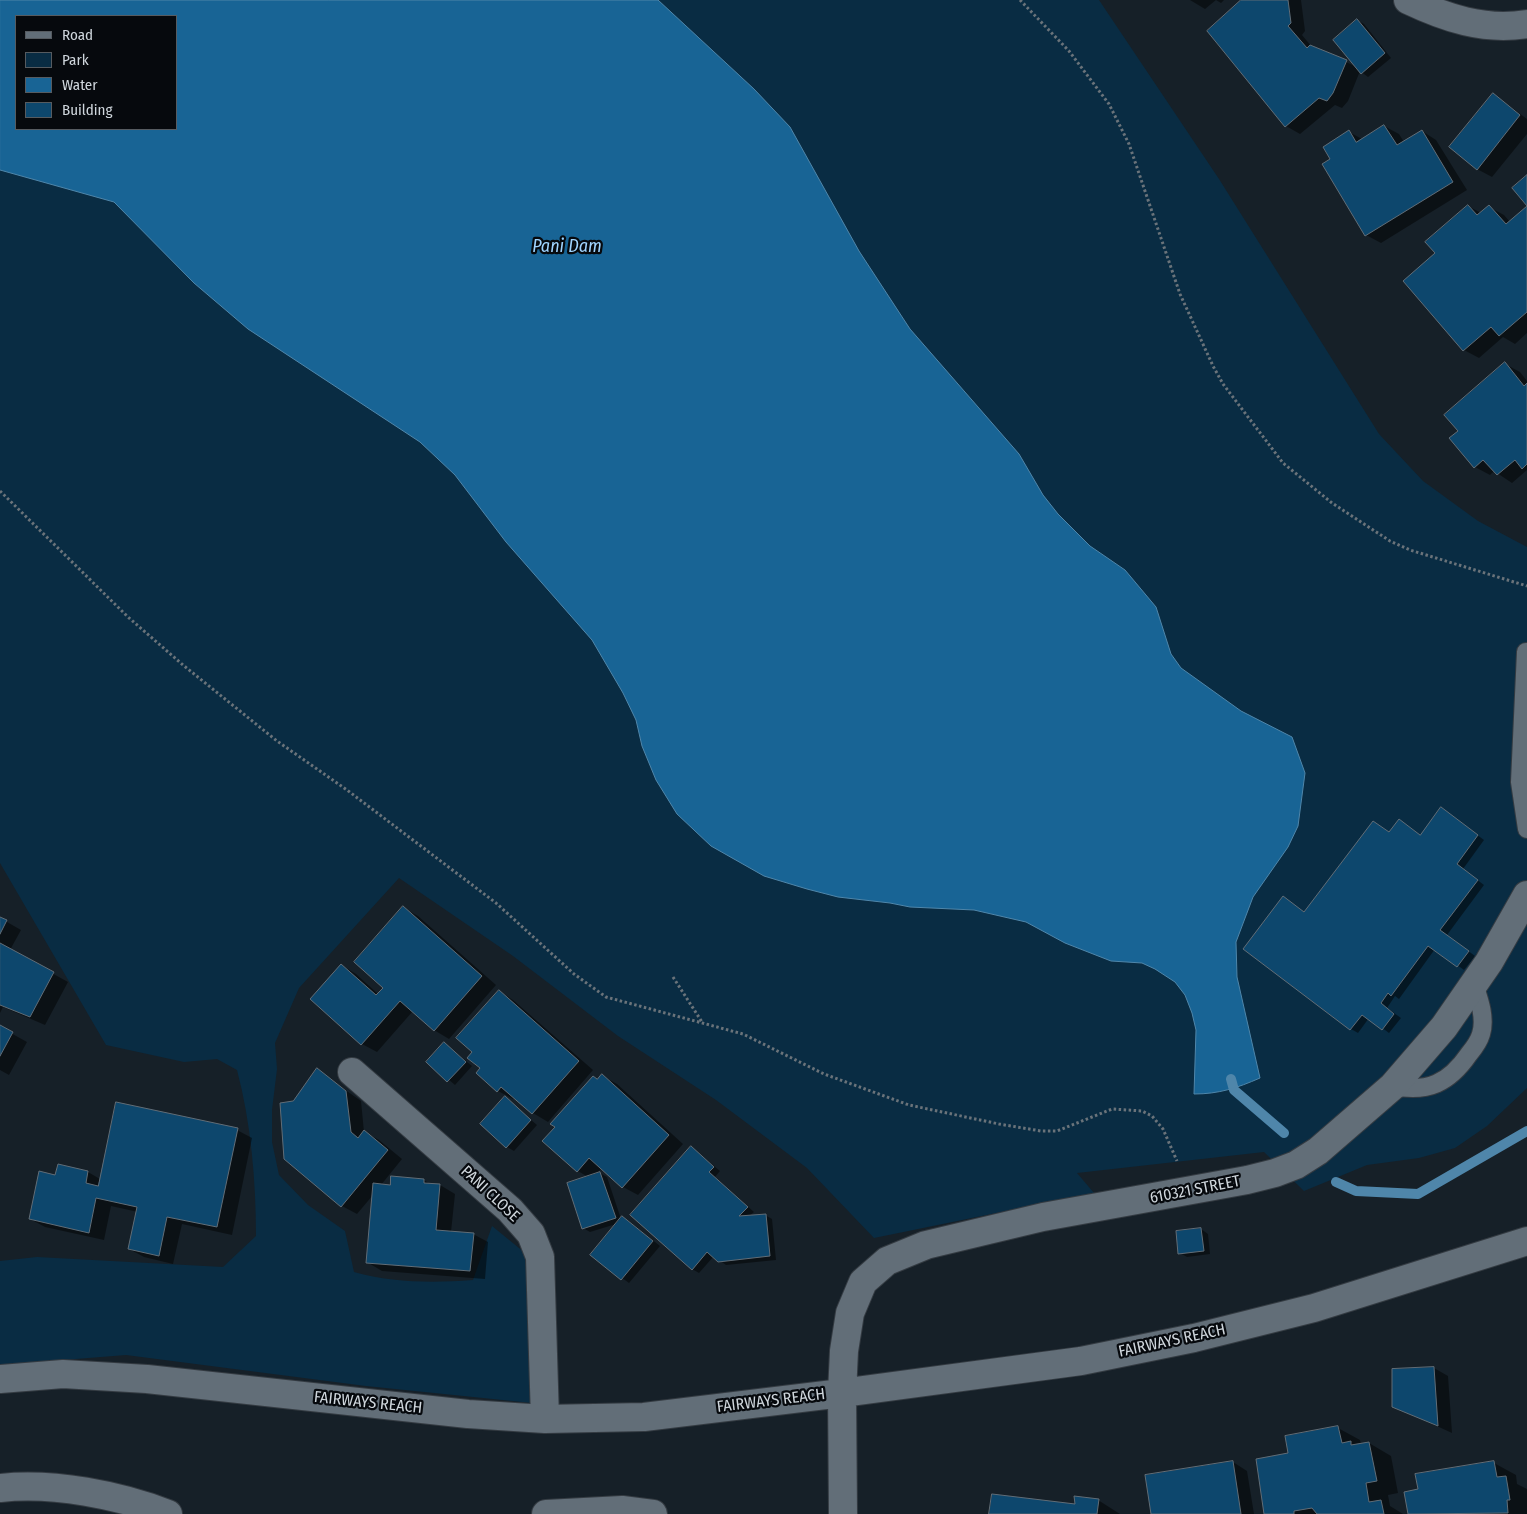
<!DOCTYPE html>
<style>
body{margin:0}
#map{position:relative;width:1527px;height:1514px;overflow:hidden;background:#162028;font-family:"Fira Sans Condensed",sans-serif}
canvas{display:block}
.legend{position:absolute;left:15px;top:15px;width:162px;height:115px;box-sizing:border-box;background:#06090d;border:1px solid #565b60;margin:0;padding:6px 9px;list-style:none;font-size:15px;color:#cfd6dc}
.legend li{display:flex;align-items:center;gap:10px;height:25px}
.legend b{width:25px;border:1px solid #565b60}
</style>
<div id="map">
<canvas width="1527" height="1514"></canvas>
<ul class="legend">
<li><b style="height:6px;background:#626e78"></b>Road</li>
<li><b style="height:14px;background:#092c43"></b>Park</li>
<li><b style="height:14px;background:#186495"></b>Water</li>
<li><b style="height:14px;background:#0d476d"></b>Building</li>
</ul>
</div>
<script>
const ctx = document.querySelector('canvas').getContext('2d');
ctx.lineJoin = 'round';
function fill(path, color) { ctx.fillStyle = color; ctx.fill(path, 'evenodd'); }
function stroke(path, color, width, dash) { ctx.strokeStyle = color; ctx.lineWidth = width; ctx.lineCap = dash ? 'butt' : 'round'; ctx.setLineDash(dash || []); ctx.stroke(path); }
function write(font, color, halo, rows, align = 'center') {
  ctx.font = font + ' "Fira Sans Condensed",sans-serif'; ctx.lineWidth = 4.5; ctx.setLineDash([]); ctx.textBaseline = 'middle'; ctx.strokeStyle = halo; ctx.fillStyle = color; for (const [text, x, y, turn = 0] of rows) {
    ctx.save(); ctx.translate(x, y); ctx.rotate((+turn || 0) * Math.PI / 180); ctx.textAlign = isNaN(turn) ? turn : align; if (halo) ctx.strokeText(text, 0, 0); ctx.fillText(text, 0, 0); ctx.restore();
  }
}
fill(new Path2D(`
 M 0,0 L 1099,0 L 1219,179 L 1379,434 L 1423,481 L 1478,521 L 1527,547 L 1527,1088 L 1487,1126 L 1455,1148 L 1419,1158 L 1367,1165 L 1304,1191 L 1264,1152 L 1077,1173 L 1094,1193 L 874,1238 L 807,1168 L 716,1100 L 618,1036 L 513,956 L 399,878 L 299,988 L 275,1043 L 277,1069 L 272,1110 L 272,1142 L 279,1175 L 308,1205 L 345,1231 L 354,1272 C 392,1283 434,1283 473,1280 L 492,1226 L 530,1257 L 532,1403 L 366,1386 L 126,1355 L 0,1365 L 0,1261 L 37,1257 L 223,1267 L 256,1236 C 256,1181 251,1123 237,1070 L 217,1059 L 184,1062 L 106,1045 L 0,863 ZM 16,16 L 176,16 L 176,129 L 16,129 Z`), '#092c43');
const water = new Path2D(`
 M 0,0 L 658,0 L 754,89 L 790,127 L 859,251 L 910,329 L 1019,454 L 1043,495 L 1058,514 L 1090,546 L 1125,570 L 1156,607 L 1171,654 L 1181,668 L 1241,711 L 1292,737 L 1305,773 L 1298,826 L 1288,847 L 1253,897 L 1236,942 L 1237,977 L 1260,1078 C 1237,1088 1219,1094 1194,1094 L 1196,1030 L 1192,1013 L 1185,995 L 1175,982 L 1155,969 L 1142,963 L 1111,961 L 1065,943 L 1026,922 L 974,910 L 910,907 L 890,903 L 838,897 L 807,889 L 764,876 L 711,846 L 677,814 L 656,780 L 642,746 L 636,720 L 623,693 L 592,640 L 506,542 L 455,475 L 420,442 L 248,329 L 194,283 L 114,202 L 0,170 ZM 16,16 L 176,16 L 176,129 L 16,129 Z`);
fill(water, '#186495');
stroke(water, '#4f86aa', 1);
fill(new Path2D(`
 M 1190,0 L 1224,0 L 1221,3 L 1216,0 L 1205,9 Z
 M 1242,0 L 1301,0 L 1305,31 L 1302,35 L 1312,47 L 1357,67 L 1357,20 L 1364,24 L 1391,58 L 1368,77 L 1360,71 L 1348,101 L 1342,108 L 1335,105 L 1300,134 L 1286,126 Z
 M 1493,94 L 1527,119 L 1527,134 L 1492,177 L 1477,169 Z
 M 1384,126 L 1399,134 L 1404,142 L 1422,131 L 1436,140 L 1467,190 L 1381,243 L 1366,235 L 1332,159 L 1349,132 L 1362,139 Z
 M 1468,206 L 1481,213 L 1489,207 L 1504,215 L 1510,222 L 1527,208 L 1527,333 L 1515,344 L 1503,337 L 1479,358 L 1464,350 L 1437,253 Z
 M 1505,364 L 1520,372 L 1527,381 L 1527,470 L 1512,483 L 1494,471 L 1490,475 L 1475,467 L 1459,431 Z
 M 1441,808 L 1484,840 L 1463,869 L 1484,885 L 1447,935 L 1475,956 L 1464,970 L 1435,949 L 1399,999 L 1395,996 L 1387,1008 L 1401,1018 L 1389,1033 L 1369,1018 L 1358,1033 L 1351,1029 L 1305,913 L 1390,833 L 1421,836 Z
 M 403,908 L 418,916 L 496,985 L 449,1039 L 434,1030 L 413,1011 L 377,1052 L 362,1044 L 341,965 L 356,974 L 378,994 L 384,988 Z
 M 0,918 L 21,930 L 10,950 L 68,982 L 45,1025 L 3,1007 L 0,1013 Z
 M 499,991 L 513,1000 L 593,1070 L 548,1122 L 533,1113 L 515,1097 L 513,1099 L 498,1091 L 478,1073 L 482,1068 L 474,1052 Z
 M 0,1027 L 27,1042 L 9,1075 L 0,1070 Z
 M 444,1043 L 472,1066 L 455,1085 L 428,1062 Z
 M 317,1070 L 361,1101 L 364,1132 L 379,1140 L 402,1159 L 381,1185 L 391,1186 L 424,1180 L 431,1185 L 440,1185 L 455,1194 L 451,1232 L 473,1234 L 488,1242 L 485,1279 L 382,1271 L 367,1262 L 373,1195 L 357,1214 L 342,1206 L 285,1159 L 294,1102 Z
 M 602,1076 L 617,1084 L 683,1144 L 638,1195 L 623,1187 L 602,1168 L 598,1172 L 607,1177 L 621,1219 L 622,1217 L 629,1221 L 660,1246 L 629,1283 L 591,1255 L 616,1224 L 590,1232 L 583,1228 L 588,1177 L 578,1171 L 544,1141 Z
 M 505,1098 L 537,1125 L 514,1151 L 507,1147 Z
 M 237,1130 L 252,1138 L 232,1235 L 182,1224 L 173,1264 L 144,1257 L 129,1249 L 138,1212 L 111,1206 L 104,1240 L 45,1227 L 30,1219 L 56,1176 L 88,1172 L 100,1179 Z
 M 691,1147 L 720,1171 L 715,1177 L 754,1212 L 749,1216 L 765,1215 L 772,1219 L 776,1260 L 726,1265 L 714,1256 L 699,1273 L 692,1269 Z
 M 1201,1229 L 1208,1234 L 1210,1254 L 1187,1257 L 1180,1253 Z
 M 1434,1368 L 1448,1376 L 1452,1433 L 1393,1406 Z
 M 1338,1428 L 1360,1440 L 1361,1445 L 1369,1443 L 1391,1456 L 1398,1493 L 1388,1495 L 1390,1506 L 1403,1514 L 1266,1514 L 1290,1454 Z
 M 1233,1462 L 1247,1471 L 1254,1514 L 1153,1514 Z
 M 1494,1463 L 1516,1475 L 1517,1484 L 1527,1489 L 1527,1514 L 1409,1514 L 1406,1493 L 1420,1490 Z
 M 1098,1500 L 1120,1514 L 991,1514 L 1077,1505 Z`), '#0007');
stroke(new Path2D(`
 M 1231,1079 L 1234,1090 L 1284,1133
 M 1336,1182 L 1356,1191 L 1418,1194 L 1527,1131`), '#4f86aa', 10);
const building = new Path2D(`
 M 1241,0 L 1288,0 L 1291,23 L 1288,26 L 1307,48 L 1310,45 L 1347,60 L 1333,93 L 1327,101 L 1319,98 L 1285,127 L 1207,31 Z
 M 1357,19 L 1385,53 L 1361,74 L 1333,40 Z
 M 1493,93 L 1520,115 L 1477,170 L 1449,147 Z
 M 1384,125 L 1397,145 L 1422,130 L 1453,182 L 1365,236 L 1322,164 L 1330,159 L 1323,147 L 1349,130 L 1356,142 Z
 M 1527,175 L 1527,206 L 1512,188 Z
 M 1468,205 L 1477,215 L 1489,205 L 1506,224 L 1527,206 L 1527,312 L 1499,336 L 1491,327 L 1463,351 L 1403,281 L 1435,253 L 1425,242 Z
 M 1505,362 L 1524,386 L 1527,383 L 1527,464 L 1522,469 L 1515,460 L 1497,475 L 1483,460 L 1474,468 L 1449,438 L 1458,431 L 1444,415 Z
 M 1441,807 L 1478,835 L 1457,864 L 1478,880 L 1440,930 L 1469,951 L 1457,967 L 1428,946 L 1391,996 L 1388,993 L 1381,1003 L 1394,1014 L 1382,1030 L 1362,1015 L 1350,1030 L 1243,949 L 1283,896 L 1304,912 L 1373,821 L 1389,832 L 1399,819 L 1420,835 Z
 M 403,906 L 482,976 L 434,1031 L 400,1001 L 361,1045 L 310,999 L 341,964 L 376,995 L 383,988 L 354,962 Z
 M 0,917 L 7,920 L 0,934 Z
 M 0,943 L 54,972 L 30,1017 L 0,1005 Z
 M 499,990 L 579,1061 L 532,1114 L 501,1087 L 497,1092 L 476,1073 L 480,1068 L 467,1058 L 472,1052 L 456,1038 Z
 M 0,1025 L 13,1032 L 0,1056 Z
 M 444,1042 L 466,1062 L 447,1082 L 426,1062 Z
 M 317,1068 L 346,1091 L 351,1132 L 358,1138 L 364,1130 L 388,1150 L 341,1207 L 284,1159 L 280,1103 L 293,1101 Z
 M 602,1074 L 669,1135 L 622,1188 L 589,1158 L 577,1172 L 542,1141 L 555,1127 L 550,1124 L 593,1076 L 597,1079 Z
 M 505,1096 L 531,1120 L 506,1148 L 480,1124 Z
 M 116,1102 L 238,1128 L 217,1227 L 167,1217 L 159,1256 L 128,1249 L 137,1207 L 96,1198 L 89,1233 L 29,1219 L 39,1171 L 55,1175 L 58,1164 L 88,1171 L 86,1183 L 98,1186 Z
 M 691,1146 L 714,1167 L 709,1172 L 748,1207 L 739,1216 L 766,1214 L 770,1256 L 718,1262 L 707,1252 L 692,1270 L 630,1215 Z
 M 600,1172 L 616,1218 L 582,1229 L 567,1183 Z
 M 391,1176 L 424,1179 L 424,1183 L 440,1184 L 436,1230 L 474,1233 L 470,1271 L 366,1263 L 373,1183 L 390,1185 Z
 M 622,1216 L 653,1241 L 621,1280 L 590,1255 Z
 M 1201,1228 L 1204,1251 L 1178,1254 L 1176,1231 Z
 M 1434,1367 L 1438,1426 L 1392,1407 L 1392,1369 Z
 M 1338,1426 L 1342,1443 L 1351,1441 L 1351,1445 L 1369,1442 L 1377,1481 L 1366,1483 L 1369,1502 L 1381,1500 L 1384,1514 L 1317,1514 L 1312,1508 L 1294,1511 L 1294,1514 L 1264,1514 L 1256,1459 L 1288,1453 L 1285,1436 Z
 M 1233,1461 L 1241,1514 L 1151,1514 L 1145,1475 Z
 M 1494,1461 L 1497,1477 L 1506,1476 L 1510,1500 L 1507,1500 L 1508,1513 L 1408,1514 L 1404,1492 L 1418,1489 L 1415,1474 Z
 M 992,1494 L 1075,1504 L 1074,1496 L 1099,1499 L 1097,1514 L 989,1514 Z`);
fill(building, '#0d476d');
stroke(building, '#616d77', 1);
const lane = new Path2D(`
 M 1526,652 L 1520,782 L 1527,829
 M 1393,1086 C 1428,1093 1449,1083 1469,1054 C 1474,1048 1479,1041 1481,1034 C 1486,1018 1479,999 1474,984`);
const street = new Path2D(`
 M 1408,0 C 1446,18 1484,31 1527,24
 M 352,1072 L 510,1210 L 531,1234 L 540,1257 L 545,1419
 M 0,1379 L 63,1374 L 147,1379 L 468,1414 L 545,1419 L 644,1417 L 842,1393 L 1081,1361 L 1194,1338 L 1314,1308 L 1527,1241
 M 0,1488 C 53,1482 119,1495 168,1514
 M 546,1514 L 622,1510 L 653,1514
 M 843,1514 L 842,1393 L 844,1351 L 850,1313 L 863,1282 L 887,1261 L 926,1245 L 1043,1217 L 1247,1180 L 1275,1173 L 1296,1165 L 1318,1151 L 1393,1086 L 1444,1027 L 1489,962 L 1527,895`);
stroke(lane, '#343b42', 20);
stroke(street, '#343b42', 30);
stroke(new Path2D(`
 M 1020,0 L 1069,51 L 1109,104 L 1129,144 L 1180,294 L 1213,366 L 1223,384 L 1283,463 L 1332,503 L 1390,541 L 1410,550 L 1527,586
 M 0,491 L 128,617 L 183,665 L 277,741 L 347,790 L 496,903 L 574,974 L 606,997 L 743,1034 L 824,1074 L 909,1105 L 999,1124 L 1041,1131 L 1057,1131 L 1112,1109 L 1142,1111 L 1152,1116 L 1163,1129 L 1177,1161
 M 673,977 L 702,1022`), '#6a737a', 3, [2.5, 2.5]);
stroke(lane, '#626e78', 18);
stroke(street, '#626e78', 28);
write('16px', '#cfd6dc', '#06090d', [
 ["610321 STREET",1195,1190,-11],
 ["PANI CLOSE",490,1194,43],
 ["FAIRWAYS REACH",1172,1341,-12],
 ["FAIRWAYS REACH",771,1401,-7],
 ["FAIRWAYS REACH",368,1403,6]
]);
write('italic 18px', '#9fd4ff', '#06090d', [
 ["Pani Dam",567,247]
]);
</script>
